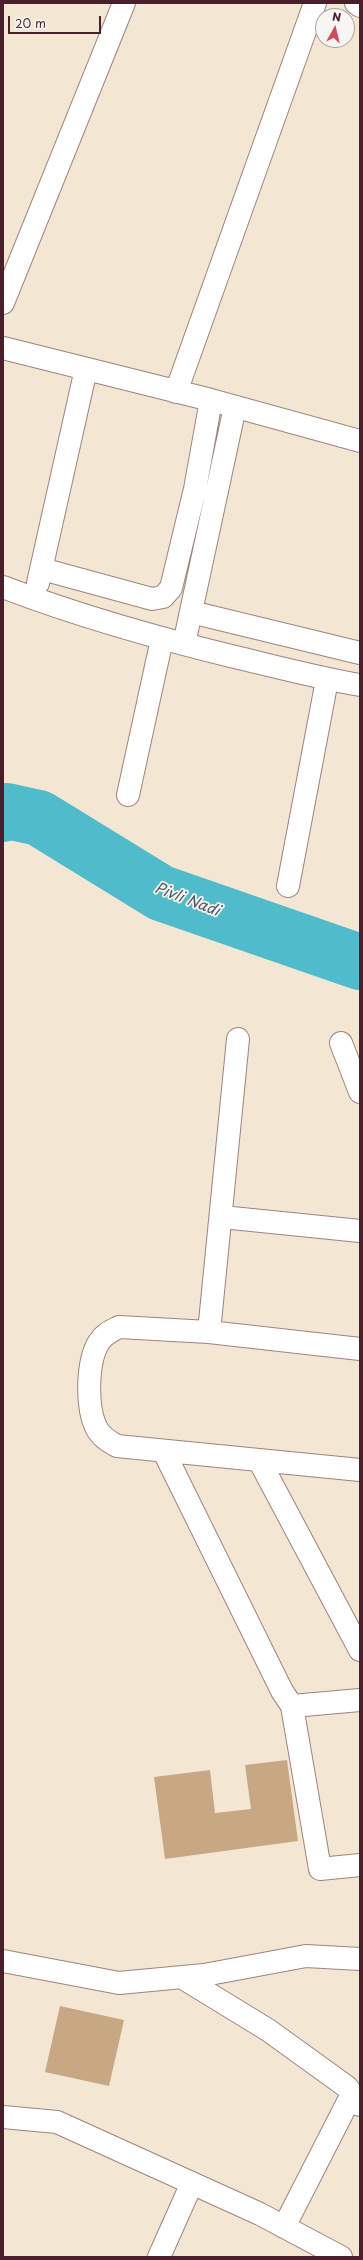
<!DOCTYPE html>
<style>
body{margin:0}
#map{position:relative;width:363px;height:2260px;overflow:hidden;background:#f3e7d3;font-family:"Playpen Sans",sans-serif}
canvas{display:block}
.frame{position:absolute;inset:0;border:4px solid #4a1f2b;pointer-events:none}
.north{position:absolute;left:315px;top:8px;width:40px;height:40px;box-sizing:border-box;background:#f6f6f2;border:1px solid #b1a0a2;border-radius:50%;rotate:8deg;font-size:11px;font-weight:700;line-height:16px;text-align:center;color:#4a1f2b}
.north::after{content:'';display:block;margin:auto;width:14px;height:18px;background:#d1495b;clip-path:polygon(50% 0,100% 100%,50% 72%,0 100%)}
.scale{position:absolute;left:8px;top:16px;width:93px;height:18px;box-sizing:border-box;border:2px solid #4a1f2b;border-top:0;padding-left:5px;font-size:12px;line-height:14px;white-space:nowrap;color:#4a1f2b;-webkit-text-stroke:3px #f6f6f2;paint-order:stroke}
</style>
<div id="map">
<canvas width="363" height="2260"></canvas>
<div class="frame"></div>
<div class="north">N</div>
<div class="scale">20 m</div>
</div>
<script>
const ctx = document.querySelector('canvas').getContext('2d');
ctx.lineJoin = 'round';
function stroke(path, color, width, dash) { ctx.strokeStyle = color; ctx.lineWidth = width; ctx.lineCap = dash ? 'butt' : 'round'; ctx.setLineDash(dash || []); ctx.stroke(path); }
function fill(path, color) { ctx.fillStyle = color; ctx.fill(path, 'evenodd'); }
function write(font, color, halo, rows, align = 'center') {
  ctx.font = font + ' "Playpen Sans",sans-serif'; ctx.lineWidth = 3.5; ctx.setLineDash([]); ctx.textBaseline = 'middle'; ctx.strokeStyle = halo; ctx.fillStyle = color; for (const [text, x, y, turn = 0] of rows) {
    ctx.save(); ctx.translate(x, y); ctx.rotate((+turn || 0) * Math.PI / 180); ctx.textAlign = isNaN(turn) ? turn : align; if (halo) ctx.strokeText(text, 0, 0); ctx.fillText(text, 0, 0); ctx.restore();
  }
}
stroke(new Path2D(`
 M 3,814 L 7,811 L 39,818 L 161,893 L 360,962`), '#4fbbcb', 56);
fill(new Path2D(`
 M 287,1760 L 298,1841 L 165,1859 L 154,1777 L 210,1770 L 215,1813 L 251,1809 L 245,1765 Z
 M 60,2006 L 124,2020 L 109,2086 L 45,2072 Z`), '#c7a883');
const minor = new Path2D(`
 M 356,3 L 360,6
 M 3,303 L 124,3
 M 3,348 L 211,400 L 360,441
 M 176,392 L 315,3
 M 42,569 L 152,599 L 163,597 L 171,588 L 195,489 L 211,400
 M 38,583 L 86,369
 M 3,587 C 79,616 157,638 235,657 C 277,667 318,678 360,685
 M 191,612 L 360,653
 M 184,644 L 235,407
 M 128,795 L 162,639
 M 288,886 L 327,680
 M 341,1043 L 360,1092
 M 222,1217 L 360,1231
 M 209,1332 L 238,1039
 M 360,1349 L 209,1332 L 119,1327 C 111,1331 104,1334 99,1342 C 87,1361 86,1406 96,1427 C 100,1436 108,1441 117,1446 L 360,1470
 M 164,1452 L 282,1691 L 292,1706 L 360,1700
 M 259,1460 L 360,1650
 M 292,1706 L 320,1869 L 360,1865
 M 3,1961 L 119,1983 L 204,1975 L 306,1956 L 360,1959
 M 183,1978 L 268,2030 L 347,2087 L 360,2105
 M 3,2117 L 57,2122 L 260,2214 L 341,2257
 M 284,2227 L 352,2094
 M 159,2257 L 192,2183`);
stroke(minor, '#9e837f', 24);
stroke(minor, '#fff', 22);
write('italic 15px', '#4c5663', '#f6f6f2', [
 ["Pivli Nadi",187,900,21]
]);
</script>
